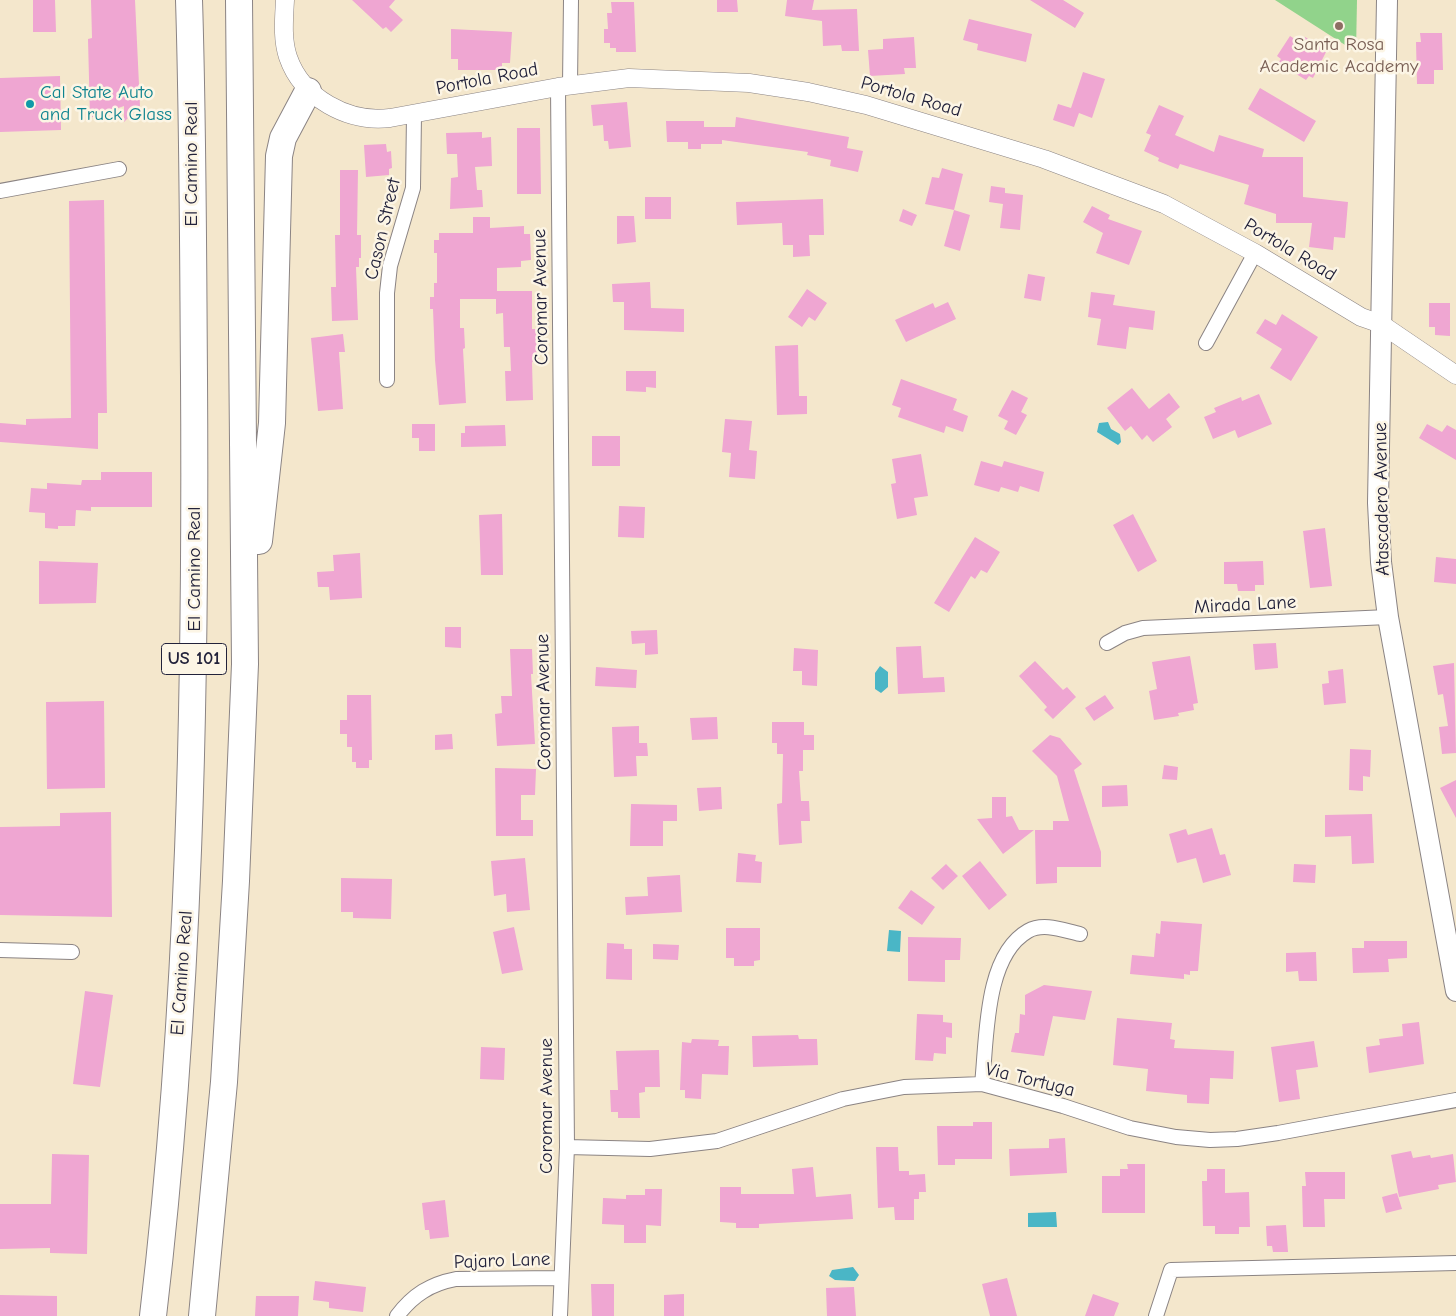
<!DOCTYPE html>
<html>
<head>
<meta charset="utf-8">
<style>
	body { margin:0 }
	canvas { display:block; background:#f4e7cc }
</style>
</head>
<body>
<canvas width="1456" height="1316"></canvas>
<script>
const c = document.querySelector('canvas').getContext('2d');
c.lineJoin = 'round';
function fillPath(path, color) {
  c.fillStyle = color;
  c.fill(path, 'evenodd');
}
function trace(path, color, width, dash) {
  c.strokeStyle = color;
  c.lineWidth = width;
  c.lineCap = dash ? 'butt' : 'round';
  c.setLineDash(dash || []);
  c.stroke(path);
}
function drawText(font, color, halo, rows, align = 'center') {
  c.font = font + ' "Comic Neue",sans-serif';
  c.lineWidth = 5;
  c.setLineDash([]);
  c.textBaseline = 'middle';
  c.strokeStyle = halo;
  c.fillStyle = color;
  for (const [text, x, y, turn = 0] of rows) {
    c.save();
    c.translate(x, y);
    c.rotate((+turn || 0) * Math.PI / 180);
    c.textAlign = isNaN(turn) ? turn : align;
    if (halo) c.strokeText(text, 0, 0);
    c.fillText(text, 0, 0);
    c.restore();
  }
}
const green = new Path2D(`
	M1275,0H1357L1356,52Z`);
const water = new Path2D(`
	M1108,422L1111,429L1120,434L1121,442L1118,445L1097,432L1099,423Z
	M880,666L888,672V687L881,693L875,689V673Z
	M889,930L901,931L900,952L887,951Z
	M1056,1212L1057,1227H1028V1213Z
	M853,1267L859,1275L855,1281L835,1280L829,1276L832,1270Z`);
const building = new Path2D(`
	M33,0H55L56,32H33Z
	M91,0H135L140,106L124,122V106L90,118L88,39L92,38Z
	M352,0H395L389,7L403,20L391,32L386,27L383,29Z
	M717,0H737L738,12H717Z
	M787,0H814L812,10L857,9L859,51H842L841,45L823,46L822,21L785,16Z
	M1030,0H1063L1084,13L1075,28Z
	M611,2H634L636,52H616V48H610V43H604V29H608L607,13H612Z
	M969,19L1032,34L1026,62L977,50L978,44L963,40Z
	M451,29L512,32L510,63H502V70H458V59H451Z
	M1420,33H1442L1443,70H1434V84H1417L1416,42H1421Z
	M1290,36L1301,43L1305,37L1327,50L1313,78L1309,76L1306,80L1278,63L1281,59L1277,56Z
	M914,37L916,68H904L905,74L870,76L868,50L883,49V39Z
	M1083,72L1105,79L1092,118L1079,113L1074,127L1053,120L1058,104L1071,108Z
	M60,76L61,130L0,132V78Z
	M1260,88L1316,121L1304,142L1248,109Z
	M627,102L631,147L609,149L608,141H604L603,125L593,126L591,105Z
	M1159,105L1184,116L1175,135L1214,152L1219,135L1264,149L1262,157H1303V197L1348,202L1345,238L1334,237L1333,250L1309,247L1312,223H1276V214L1244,204L1249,185L1180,164L1178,169L1158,161L1159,158L1144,151L1151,135L1146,133Z
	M736,117L849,137L847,148L863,151L858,172L830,166L831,160L807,155L808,152L722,140V144H701V149H688V142H667L666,121H704V127H735Z
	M517,128H540L541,194H517Z
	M482,132V138L491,137L492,166L475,167L477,190H482L483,207L450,209L451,178L458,177L457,154H447L446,133Z
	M386,144L387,152L391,151L392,168L389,169V175L366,177L364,145Z
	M942,168L963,174L954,210L925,204L932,177L939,178Z
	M340,170H358L357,235H361V258H359V267H356L358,320L332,321L331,287H336L335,235H340Z
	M991,186L1005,188V193L1023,195L1020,230L1000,228L1003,204L989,202Z
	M645,197H671V219H645Z
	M823,199L824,235H809L810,256L793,257V245H783L782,223L737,225L736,202Z
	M104,200L107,413H98V449L0,442V423L26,425V419L71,418L69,201Z
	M1092,206L1110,215L1108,219L1142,231L1129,265L1096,253L1103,233L1083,222Z
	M903,209L917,215L912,226L899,221Z
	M954,210L970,215L960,251L944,246Z
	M617,216H634L636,242L617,244Z
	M473,217H490V228L524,226V234H530L531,260L521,261V267L497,268V291H532V329H537L539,362H532L533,400L506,401L505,371H511L510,347H504L503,313L496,314V299H460V328H464L465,348L463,349L466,403L439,405L435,360L433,309H430V297H434V283H437V253H434V240H439V233H473Z
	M1028,274L1045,277L1041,301L1024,298Z
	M650,282L651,308L684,309V332L624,330V302H613L612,284Z
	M807,289L827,303L815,321L809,317L802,327L788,317Z
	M1091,292L1115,295L1113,305L1155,311L1153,330L1129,327L1126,349L1097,345L1101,319L1088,317Z
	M948,302L956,319L906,342L895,320L933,303L935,308Z
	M1429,303H1450V336L1435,335V327H1429Z
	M1282,314L1318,337L1291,381L1270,368L1282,349L1256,333L1265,319L1276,325Z
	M343,334L345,352H339L343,409L318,411L311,338Z
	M798,345L799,396H807V414L777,415L775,346Z
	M626,371H656V388L646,387V392L626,391Z
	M901,379L957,399L953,410L968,416L963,432L946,426L944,433L898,417L901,408L892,405Z
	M1132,388L1149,409L1169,393L1180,407L1166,419L1172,427L1153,442L1147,435L1142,440L1131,426L1125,431L1107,408Z
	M1012,390L1028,398L1021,412L1027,415L1016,435L1004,429L1008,421L998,416Z
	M1259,394L1272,424L1238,438L1235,430L1213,439L1204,417L1216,412L1214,408L1241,397L1242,401Z
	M725,419L752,421L749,450L757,451L755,479L729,477L731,453L722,452Z
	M412,424H435V451H419V438H412Z
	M1427,424L1442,432L1447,425L1456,430V460L1419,438Z
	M505,425L506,446L461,447V433H465V426Z
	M592,436H620V466H592Z
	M921,454L928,496L914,498L917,515L897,519L891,484L896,483L892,459Z
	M981,461L1002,467L1004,461L1044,472L1039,492L1020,486L1018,492L1001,487L999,492L974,485Z
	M101,472H152V507H91V511L76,510L75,526H58V529L45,528V513L29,512L31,488L47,489V483L81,485L82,480H101Z
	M619,506L645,507L644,538L618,537Z
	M502,514L503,575H481L479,515Z
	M1133,514L1157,561L1138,572L1113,525Z
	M1325,528L1332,586L1310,588L1303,531Z
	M975,537L1000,552L987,573L981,570L975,579L971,576L949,612L934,603Z
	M360,553L362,598L330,600L329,587H318L317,572L334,571L333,555Z
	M1436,557L1456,559V584L1434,582Z
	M39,561L98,563L96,603L39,604Z
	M1263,561L1264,585H1255V591H1238L1237,584H1224V562Z
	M445,627H461V648L445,647Z
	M657,630L658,654L645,655V643L632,644L631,631Z
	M1276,643L1278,668L1255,670L1253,644Z
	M921,646L923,678L944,677L945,692L898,694L896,647Z
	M794,648L818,650L817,686L802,685V671H793Z
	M510,649H532L533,674H531L535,744L497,746L495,714L502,713L501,696H512Z
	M1190,656L1198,703L1193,704L1194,710L1178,713L1179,716L1154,720L1149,691L1157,689L1152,662Z
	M1035,661L1063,690L1067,687L1076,697L1053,719L1044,710L1047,707L1019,676Z
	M1454,663L1456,753L1442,754L1439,727L1448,726L1443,694L1438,695L1433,666Z
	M596,667L637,670L636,688L595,686Z
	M1343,669L1346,703L1324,705L1322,684L1329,683L1328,671Z
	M347,695H371L372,760H369V768H356V762H352V747H347V734H340V720H347Z
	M1105,695L1114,708L1094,721L1085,708Z
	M104,701L105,788L47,789L46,702Z
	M717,717L718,739L692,740L690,718Z
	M772,722H804V735H814V750H803V771H799L801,801H809L810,821H801L802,843L779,845L777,804L782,803L783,754H777V743H772Z
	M639,726V743H647L648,756H636L637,776L614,777L612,727Z
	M452,734L453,749L435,750V735Z
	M1050,735L1060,738L1082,764L1074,770L1101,852V867H1057V883L1036,884L1035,830H1053V821H1069L1057,776L1032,751Z
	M1350,749L1371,750L1370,777L1363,776V791L1349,790Z
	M1164,765L1178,767L1177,780L1162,779Z
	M495,768L536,769L535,795H521V820H533V836H496Z
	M1456,780V818L1440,788Z
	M1127,785L1128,806L1102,807V786Z
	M721,787L722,809L699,811L697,788Z
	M992,797H1006V817L1012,816L1019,830H1034L1003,854L977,819L992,818Z
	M631,804L677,805V821H663V846H630Z
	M111,812L112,917L0,915V827L60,826V813Z
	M1372,814L1374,863L1352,864L1351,836L1325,837V815Z
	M1212,828L1220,855L1225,854L1231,875L1203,883L1196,858L1177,863L1169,834L1186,829L1188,835Z
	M738,853L756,855L755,861L762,862L761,883L736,882Z
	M525,858L530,910L507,912L506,894L494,896L491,861Z
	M980,861L1007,895L989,910L962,876Z
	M946,864L958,876L943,890L931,878Z
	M1294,864L1316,865L1315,883L1293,882Z
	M680,875L682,912L626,915L625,897L648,896L647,877Z
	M341,878L392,879L391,919L353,918V912H341Z
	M911,890L935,907L922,925L898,908Z
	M1161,921L1202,924L1198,971H1190V975L1184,974V979L1130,974L1132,955L1154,957L1156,933L1160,934Z
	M514,927L523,970L502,974L493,932Z
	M726,928H760V960L754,961V966H734V958H726Z
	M908,937L961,938L960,960H945V982L908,981Z
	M1364,941H1407V958L1388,959L1389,972L1353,973L1352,948H1364Z
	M607,943L624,944V949H632V980L606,979Z
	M653,944L679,945L678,960L653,959Z
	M1316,952L1317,981H1299L1298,971L1286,972V953Z
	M1044,985L1092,991L1085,1020L1053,1016L1044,1056L1011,1052L1015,1033H1019L1020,1014L1025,1015V995Z
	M85,991L113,995L100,1087L73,1084Z
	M917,1014L943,1015V1022L952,1023V1038L946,1037V1054L934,1053L933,1061L915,1060Z
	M1117,1018L1172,1023L1170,1039L1175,1040L1174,1048L1234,1051L1233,1079L1210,1078L1209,1104L1187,1103V1095L1146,1091L1148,1069L1113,1065Z
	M1419,1022L1424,1064L1369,1073L1366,1047L1380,1045L1379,1039L1403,1036L1402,1024Z
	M798,1035L799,1039H817L818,1065L753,1067L752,1036Z
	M692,1039L719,1040L718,1046H729L728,1075L702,1074L701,1099L685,1098V1090H680L682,1042L691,1043Z
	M1314,1041L1318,1067L1296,1070L1300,1099L1279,1102L1271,1047Z
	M481,1047L505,1048L504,1080L480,1079Z
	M659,1050L660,1087H645V1092L639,1093L640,1118H618V1112H611L610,1090H618L616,1051Z
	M973,1122H992V1159H955V1165H938L937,1126H973Z
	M1065,1138L1067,1173L1010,1176L1009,1149L1049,1148V1139Z
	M876,1147H898L899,1171H909V1175L925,1174L926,1192H919V1199H914V1220H895L894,1207L878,1208Z
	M1411,1151L1413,1158L1430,1155L1431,1158L1453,1154L1456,1182L1438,1185L1439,1189L1399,1197L1391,1155Z
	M52,1154L89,1155L87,1254L50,1253V1248L0,1249V1204H51Z
	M1127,1164H1145V1213H1102V1176H1120V1169H1128Z
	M813,1167L816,1197L851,1194L853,1219L759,1224V1228H736V1223L720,1222V1187H741V1194H794L792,1169Z
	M1207,1169H1225V1193L1249,1192L1250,1227H1239V1234H1215V1226H1203L1202,1181H1207Z
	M1305,1172H1345V1199H1324L1325,1227H1303L1302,1186H1306Z
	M645,1189H662L661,1226L646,1225V1243H624V1225L602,1224L603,1198L626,1199V1195H645Z
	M1397,1193L1402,1209L1386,1213L1382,1197Z
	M445,1200L449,1237L430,1239L429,1230H425L422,1203Z
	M1286,1225L1288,1252H1273L1272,1246H1267L1266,1226Z
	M1007,1278L1017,1316H990L982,1284Z
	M315,1281L366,1287L363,1312L329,1308V1302L313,1300Z
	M591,1284H614V1316H592Z
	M854,1287L856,1316H827L826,1288Z
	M684,1294V1316H664V1295Z
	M1093,1294L1119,1303L1114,1316H1085Z
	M0,1295L57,1296V1316H0Z
	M256,1296H299L298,1316H255Z`);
const minor = new Path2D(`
	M570,85L571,0
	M558,87L567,1147L560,1316
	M0,191L119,169
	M1206,343L1255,253
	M387,380V293L390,266L413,188L414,115
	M1107,643L1125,633L1143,628L1388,617
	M0,950L72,952
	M982,1084C987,1040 984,956 1028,931C1044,922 1065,931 1080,934
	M567,1147L650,1149L717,1141L843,1099L904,1087L982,1084L1063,1106L1130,1128L1176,1137L1210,1140L1237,1139L1278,1133L1456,1100
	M397,1316C413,1295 430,1284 456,1279L560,1278
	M1156,1316L1171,1270L1456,1263`);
const tertiary = new Path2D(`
	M285,0C284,19 282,39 288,57C302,98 348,123 390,118L558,87L629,78L749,83L808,92L866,105L1044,159L1164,204L1255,253L1361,317L1381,324L1456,375`);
const secondary = new Path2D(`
	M1387,0L1378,503L1381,562L1388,617L1456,991`);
const motorway = new Path2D(`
	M259,541L272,423L279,156L283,138L308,91
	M153,1316C190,1004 196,691 194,377C193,252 193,126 189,0
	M202,1316L224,1082L236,881L245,664L239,0`);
const markers = [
	[1339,26,5,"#8d6e63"],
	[30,104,5,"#0f9aa8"]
];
const shields = [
	[194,659,65]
];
const shieldNames = [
	["US 101",194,659]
];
const educationNames = [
	["Santa Rosa",1339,45],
	["Academic Academy",1339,67]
];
const streetNames = [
	["Portola Road",487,79,-11],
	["Portola Road",911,97,16],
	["El Camino Real",192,164,-90],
	["Cason Street",383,229,-77],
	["Portola Road",1290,250,31],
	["Coromar Avenue",541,297,-91],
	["Atascadero Avenue",1382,499,-91],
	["El Camino Real",195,569,-90],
	["Mirada Lane",1245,605,-3],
	["Coromar Avenue",544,702,-91],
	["El Camino Real",182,973,-86],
	["Via Tortuga",1030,1080,14],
	["Coromar Avenue",547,1106,-90],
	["Pajaro Lane",502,1261,-2]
];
const cultureNames = [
	["Cal State Auto",40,93],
	["and Truck Glass",40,115]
];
fillPath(green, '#91d38b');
fillPath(water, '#4ab6c6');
fillPath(building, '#efa6d2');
trace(minor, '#8b8484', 16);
trace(tertiary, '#8b8484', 19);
trace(secondary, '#8b8484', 22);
trace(motorway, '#8b8484', 28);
trace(minor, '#fff', 14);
trace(tertiary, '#fff', 18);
trace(secondary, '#fff', 20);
trace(motorway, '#fff', 26);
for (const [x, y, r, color] of markers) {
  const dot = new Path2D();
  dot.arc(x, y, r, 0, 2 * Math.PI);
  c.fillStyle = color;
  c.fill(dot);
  trace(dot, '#fcf5e5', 2);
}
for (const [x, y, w] of shields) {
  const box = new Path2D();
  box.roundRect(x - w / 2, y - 15.5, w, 31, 4);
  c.fillStyle = '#fcf5e5';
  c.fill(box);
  trace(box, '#22223b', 1);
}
drawText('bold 18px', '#22223b', null, shieldNames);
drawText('19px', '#785e54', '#fcf5e5', educationNames);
drawText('19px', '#22223b', '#fcf5e5', streetNames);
drawText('19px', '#0d838f', '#fcf5e5', cultureNames, 'left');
</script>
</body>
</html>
